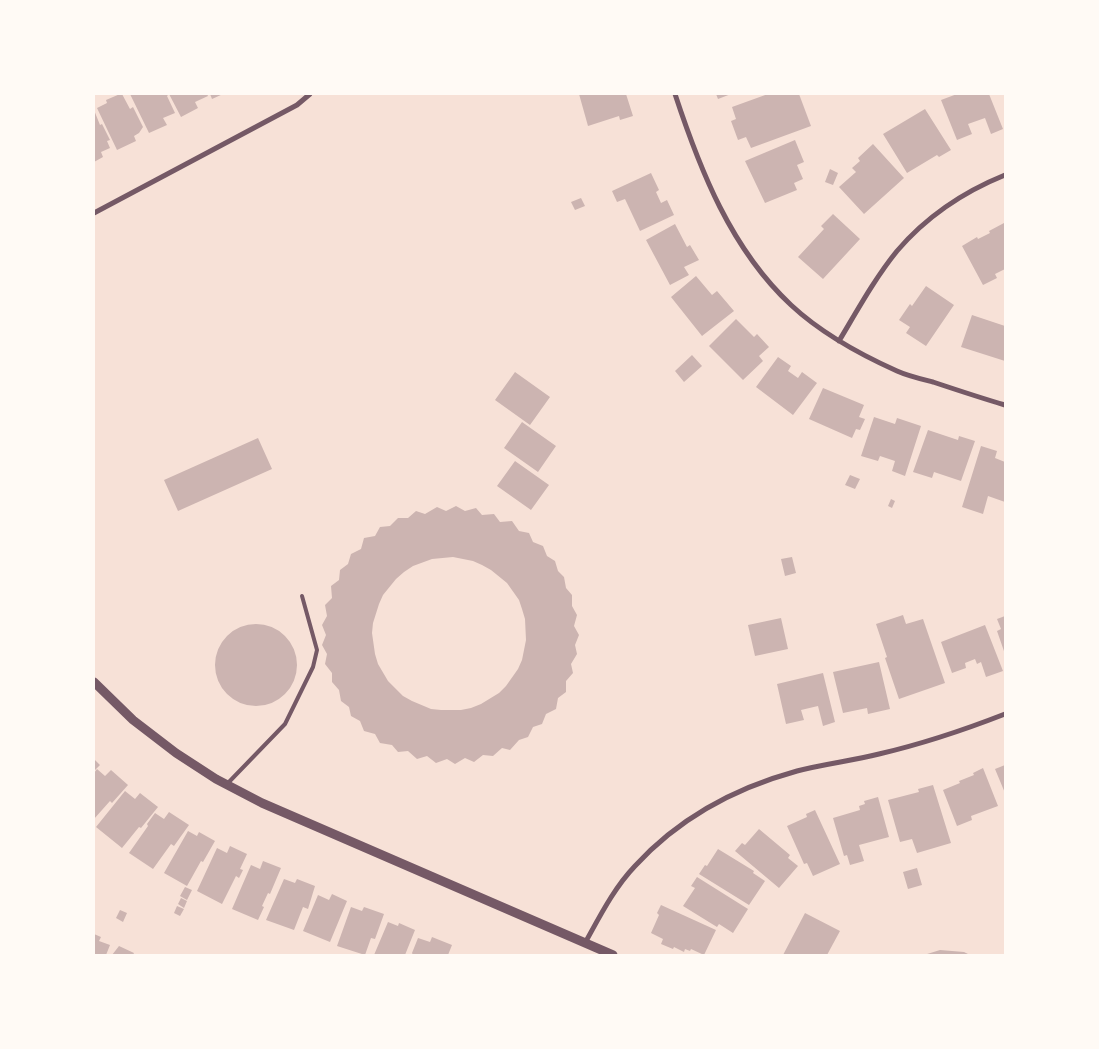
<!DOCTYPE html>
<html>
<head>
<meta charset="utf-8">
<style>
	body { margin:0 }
	#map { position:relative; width:1099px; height:1049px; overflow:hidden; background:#f7e1d7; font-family:"PT Sans",sans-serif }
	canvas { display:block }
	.frame { position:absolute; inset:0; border:95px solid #fffaf5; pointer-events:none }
</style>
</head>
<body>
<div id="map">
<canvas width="1099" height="1049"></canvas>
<div class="frame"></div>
</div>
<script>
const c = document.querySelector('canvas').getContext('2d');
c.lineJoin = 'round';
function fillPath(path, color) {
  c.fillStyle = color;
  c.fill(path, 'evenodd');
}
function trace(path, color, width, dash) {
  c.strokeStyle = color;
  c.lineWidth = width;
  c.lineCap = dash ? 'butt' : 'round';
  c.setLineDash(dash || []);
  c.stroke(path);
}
const building = new Path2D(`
	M120,94H122L130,109L133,107L143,127L139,133L134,136L136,141L117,150L97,108L107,103L106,100Z
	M130,94H167L168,95L167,96L175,113L163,118L167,125L149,133Z
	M169,94H207L208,96L195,102L198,108L181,117Z
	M210,94H223L212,99Z
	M579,94H619V95L626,94L633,116L620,120L619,116L588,126Z
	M716,94H731L718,99Z
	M768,94H799L811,126L751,148L746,137L738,140L731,121L736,119L732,107Z
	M957,94H989L1003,129L991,134L985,118L968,124L972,134L957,140L941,100Z
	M925,109L951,150L939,157L937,155L907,173L883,134Z
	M94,110L100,125L102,124L110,140L107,141L110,148L101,152L103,157L94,162Z
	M795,140L804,162L797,165L803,179L794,183L797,190L765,203L745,161Z
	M873,144L904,178L864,214L839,187L856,172L852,168L860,161L858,158Z
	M830,169L838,173L833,185L825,182Z
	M651,173L659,190L656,192L661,203L667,200L674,215L640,231L625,199L617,202L612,191Z
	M581,198L585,206L575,210L571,202Z
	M833,214L860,239L823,279L798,257L824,229L821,226Z
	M1004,223L1005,269L995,274L997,278L983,285L962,246L977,237L978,239L990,233L989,231Z
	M675,224L687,247L690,245L699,260L684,267L689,275L670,285L646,240Z
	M696,276L712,295L717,291L734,311L702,336L671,297Z
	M926,286L954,305L926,346L906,333L910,327L899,320L910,304L912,306Z
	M972,315L1005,326V361L961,347Z
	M736,319L754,337L757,334L769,347L759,356L763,361L743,380L709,346Z
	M692,355L702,366L684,382L675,371Z
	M778,357L791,366L788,371L798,378L802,372L817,383L793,415L756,387Z
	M515,372L550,397L530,425L495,400Z
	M823,388L864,405L859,417L865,419L860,430L856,429L852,438L809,419Z
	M874,417L895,424L897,418L921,426L905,476L892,471L895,461L880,456L878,461L861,456Z
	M522,422L556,446L538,472L504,448Z
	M928,430L958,440L959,436L975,441L961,481L934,472L932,478L913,472Z
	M258,438L272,469L178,511L164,480Z
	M981,446L997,451L995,458L1005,462V502L988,496L983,514L962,507Z
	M515,461L549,485L531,510L497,486Z
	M850,475L860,479L855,489L845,485Z
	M891,499L895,501L892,508L888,506Z
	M456,506L465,511L476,508L482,515L494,514L500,522L512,521L519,531L529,533L533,542L543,546L547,556L555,561L558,571L564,577L566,588L572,595V606L577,615L574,626L579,635L575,645L577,654L571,664L573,673L566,681V692L558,698L556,709L546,714L542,724L533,727L528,737L519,740L510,750L502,748L493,756L483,755L474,762L465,758L455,764L447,759L436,763L427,756L417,759L408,751L398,752L392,745L380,743L375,734L364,731L360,721L351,716L349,707L341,701L339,690L332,682V673L325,664L327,654L322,645L326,635L322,625L327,616L325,605L332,598L331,586L339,580L340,570L348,564L351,554L361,549L364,538L375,536L380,527L390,526L398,518H408L416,511L425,514L437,507L446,511ZM453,557L473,561L482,565L491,570L507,583L519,600L522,609L525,619L526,640L522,660L518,669L506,686L499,693L481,704L471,708L461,710H441L431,709L412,701L403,696L388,681L378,664L375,654L372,633L373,623L379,604L383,595L396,579L404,572L413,566L432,559Z
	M792,557L796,573L785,576L781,559Z
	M903,615L906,624L923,619L945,683L899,699L885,658L887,657L876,624Z
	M1005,616V654L997,631L1001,629L997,619Z
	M781,618L788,649L755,656L748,625Z
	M215 665a41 41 0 1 1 82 0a41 41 0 1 1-82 0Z
	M985,625L1003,671L986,677L981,662L977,664L975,659L965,663L966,668L952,673L941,642Z
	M879,662L890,709L868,714L867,708L843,713L833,672Z
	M823,673L835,722L823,726L818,706L801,710L804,720L786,724L777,684Z
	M94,759L100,765L94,771Z
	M1005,765V793L995,769Z
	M983,768L998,806L971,816L972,820L957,826L943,790L960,783L959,781L974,775L973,773Z
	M97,769L105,776L111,770L128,785L112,803L110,801L94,819V773Z
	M933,785L951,843L917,853L912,839L900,842L888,800L919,792L918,789Z
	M125,791L135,799L140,793L158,807L141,828L139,827L122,848L96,827Z
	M878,797L889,837L859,845L864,861L850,865L847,855L844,856L833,818L860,810L859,806L865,804L864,801Z
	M815,810L840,864L813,876L807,863L804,864L787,826L807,817L806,814Z
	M169,812L189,825L174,846L171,844L153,869L129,853L148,826L147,824L155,813L164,819Z
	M759,829L790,855L788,858L798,866L779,888L735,851L742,843L745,845Z
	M188,831L197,836L199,832L215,841L203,862L201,861L187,886L164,873Z
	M230,846L247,854L240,869L243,870L239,878L236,876L222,904L197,891L217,848L227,853Z
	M718,849L754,871L753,873L765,881L749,905L699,874L705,865L707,866Z
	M263,861L281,868L270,894L268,893L262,906L264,907L258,920L232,909L251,865L260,869Z
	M917,868L922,885L908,889L903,872Z
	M697,877L748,909L733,933L719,924L717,927L683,906L695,888L691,886Z
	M284,879L295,883L297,879L315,886L308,909L303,907L294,930L266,920Z
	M185,887L192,890L187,900L180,896Z
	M332,894L347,901L330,942L303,931L318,895L329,900Z
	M181,898L187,901L184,908L178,904Z
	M661,905L716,930L704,955L691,949L690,951L685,949L684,952L674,947L673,949L661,944L663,939L651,933L659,915L657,913Z
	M177,906L184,909L180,916L174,913Z
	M351,907L362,911L364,907L384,914L375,939L371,938L365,955L337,946Z
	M120,910L127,913L123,922L116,918Z
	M805,913L840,931L827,955H783Z
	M388,922L398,926L399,923L415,930L405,955H374Z
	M94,934L101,937L99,941L110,945L106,955H94Z
	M432,937L452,945L448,955H413L412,953L418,938L430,942Z
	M119,946L134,953L133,955H112Z
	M940,950L964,952L970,955H924Z`);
const service = new Path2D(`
	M227,784L285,724L313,667L317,650L302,596`);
const minor = new Path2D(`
	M675,94C700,170 731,249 791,305C821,333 859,354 897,371C908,376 921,379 933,382C957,390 981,398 1005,405
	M94,213L297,105L310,94
	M839,341C857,311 875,278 897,251C926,217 963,192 1005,175
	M585,943C600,916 614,888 635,866C678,819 735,788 797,771C823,764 851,761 879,754C922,744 964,730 1005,714`);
const tertiary = new Path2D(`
	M94,682L133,720L176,753L216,779L262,803L613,955`);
fillPath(building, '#ccb4b1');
trace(service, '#755966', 4);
trace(minor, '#755966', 5);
trace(tertiary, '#755966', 9);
</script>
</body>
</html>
